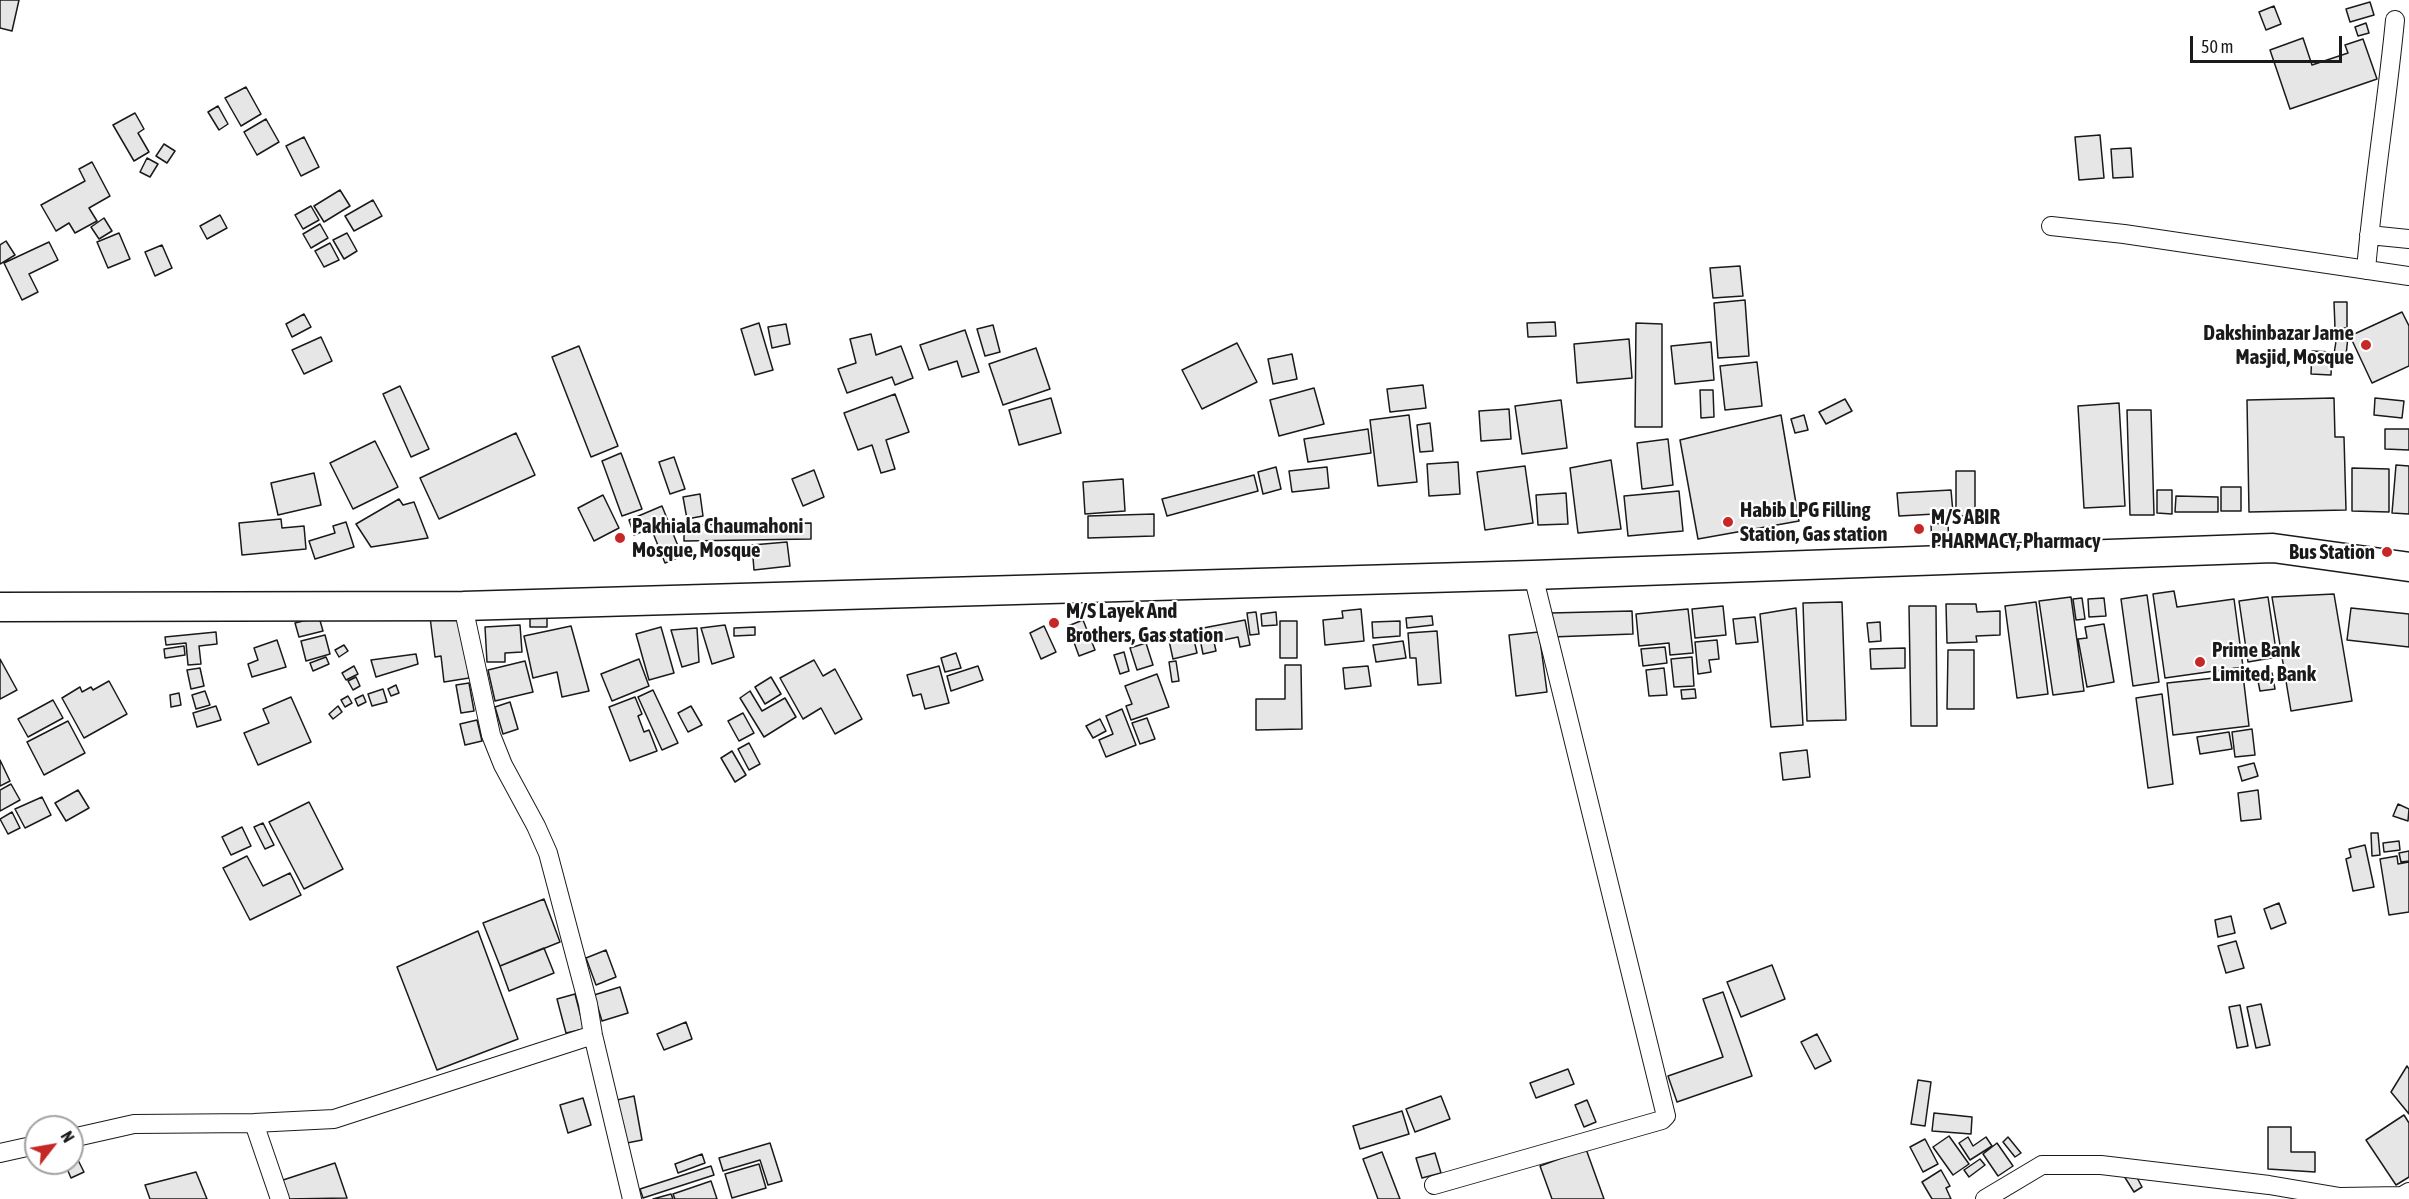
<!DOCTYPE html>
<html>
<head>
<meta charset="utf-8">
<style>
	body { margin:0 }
	#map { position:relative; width:2409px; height:1199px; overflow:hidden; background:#fff; font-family:"Asap Condensed",sans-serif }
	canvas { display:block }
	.north { position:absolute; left:24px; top:1115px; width:60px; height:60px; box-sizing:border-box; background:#fff; border:2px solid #a3a3a3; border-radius:50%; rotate:59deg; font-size:16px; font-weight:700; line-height:24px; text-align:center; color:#1a1a1a }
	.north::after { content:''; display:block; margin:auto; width:21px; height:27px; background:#c62828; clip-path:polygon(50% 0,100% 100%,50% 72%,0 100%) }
	.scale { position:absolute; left:2190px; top:36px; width:152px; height:27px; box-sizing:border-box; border:3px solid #1a1a1a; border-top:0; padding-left:8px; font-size:18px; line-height:21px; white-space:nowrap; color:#1a1a1a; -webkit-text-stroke:4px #fff; paint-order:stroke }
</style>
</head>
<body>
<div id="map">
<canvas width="2409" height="1199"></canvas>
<div class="north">N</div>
<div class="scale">50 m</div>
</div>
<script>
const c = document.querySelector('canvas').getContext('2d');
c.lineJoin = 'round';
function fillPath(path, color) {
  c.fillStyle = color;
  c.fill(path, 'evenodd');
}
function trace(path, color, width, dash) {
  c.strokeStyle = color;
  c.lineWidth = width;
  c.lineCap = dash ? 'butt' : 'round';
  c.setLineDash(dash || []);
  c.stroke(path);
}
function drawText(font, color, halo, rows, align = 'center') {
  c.font = font + ' "Asap Condensed",sans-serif';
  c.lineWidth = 4.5;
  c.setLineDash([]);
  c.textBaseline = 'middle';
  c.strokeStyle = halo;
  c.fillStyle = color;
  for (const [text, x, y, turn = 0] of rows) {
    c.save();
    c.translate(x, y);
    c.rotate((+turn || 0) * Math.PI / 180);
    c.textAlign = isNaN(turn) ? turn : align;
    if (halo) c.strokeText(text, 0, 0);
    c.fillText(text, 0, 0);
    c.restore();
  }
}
const building = new Path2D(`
	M0,0H19L12,31L0,28Z
	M2370,2L2374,15L2350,22L2346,9Z
	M2274,6L2281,24L2266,30L2259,12Z
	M2366,23L2369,33L2358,36L2355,27Z
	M2303,38L2312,65L2348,53L2345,45L2363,39L2377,79L2290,109L2270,50Z
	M246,87L261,114L241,126L225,98Z
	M218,106L228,124L219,130L208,112Z
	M135,113L144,129L138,133L149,152L134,161L113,125Z
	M266,119L279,142L257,155L244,132Z
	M2100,135L2104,178L2079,180L2075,137Z
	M304,137L319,167L301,176L286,146Z
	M164,144L175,151L167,163L156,156Z
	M2131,148L2133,177L2113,178L2111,149Z
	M147,158L158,164L150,177L140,172Z
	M92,162L110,196L89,208L97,221L75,233L69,223L56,231L41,205L85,181L79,169Z
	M340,190L350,206L324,222L314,206Z
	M373,200L382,216L354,231L345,216Z
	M311,206L319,220L303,229L295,215Z
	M220,215L227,228L207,239L200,226Z
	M104,218L112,231L99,239L91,227Z
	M320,224L328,238L311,248L303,234Z
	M119,233L130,259L108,268L97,242Z
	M347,233L357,251L344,259L333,240Z
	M6,241L15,255L0,264V245Z
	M49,242L58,260L29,274L38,292L22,300L4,263Z
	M330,243L339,260L324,267L315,251Z
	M162,245L172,268L155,276L145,252Z
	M1740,266L1743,296L1713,298L1710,268Z
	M1745,300L1749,356L1718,358L1714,303Z
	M2334,302H2347V328H2335Z
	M2402,312L2409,326V366L2372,383L2350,336Z
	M304,314L311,327L292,337L286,324Z
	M1555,322L1556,336L1528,337L1527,323Z
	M759,323L773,370L755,375L741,329Z
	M1636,323L1662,324V427H1635Z
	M786,324L790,344L772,348L768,327Z
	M993,325L1000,352L985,356L977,329Z
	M965,330L979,372L962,377L957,361L929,370L920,345Z
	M871,334L876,355L901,346L913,378L895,385L892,377L847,393L838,369L856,363L850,339Z
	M2337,335L2348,337L2346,355L2334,354Z
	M321,337L332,361L304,374L292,350Z
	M1629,339L1632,378L1577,383L1574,344Z
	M1711,342L1714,380L1675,384L1671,346Z
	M1237,343L1257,382L1202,409L1182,370Z
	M579,346L618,446L591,457L552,357Z
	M1036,348L1050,389L1003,405L989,364Z
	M2312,351L2332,352L2331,375L2311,374Z
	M1292,354L1297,379L1273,384L1268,359Z
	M1757,362L1762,406L1725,410L1720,366Z
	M1423,385L1426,408L1390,412L1387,389Z
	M400,386L429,449L411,457L383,394Z
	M1314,388L1324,424L1279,436L1270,400Z
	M1700,390H1713L1714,417L1701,418Z
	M895,394L909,432L886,440L895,469L881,473L872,445L858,450L844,413Z
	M1051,398L1061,433L1019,445L1009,410Z
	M2334,398L2335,437H2344L2346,510L2249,512L2247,400Z
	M2375,398L2404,401L2402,418L2374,415Z
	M1845,399L1852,411L1826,424L1819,412Z
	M1561,400L1567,448L1522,454L1515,406Z
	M2119,403L2125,506L2084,508L2078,406Z
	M1509,409L1511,439L1481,441L1479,411Z
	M2127,410H2151L2154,515H2130Z
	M1409,415L1417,482L1378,486L1370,420Z
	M1781,415L1799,521L1698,539L1680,440Z
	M1804,415L1808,430L1795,433L1791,419Z
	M1430,423L1433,451L1420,452L1417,425Z
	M1368,429L1371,453L1308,462L1304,439Z
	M2385,429H2409V450L2385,449Z
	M516,433L535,475L439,519L420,478Z
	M1668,439L1673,485L1642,489L1637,443Z
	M375,441L398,487L353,509L330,463Z
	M621,453L642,509L622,516L602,461Z
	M674,457L685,489L670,494L659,462Z
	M1611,460L1621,529L1578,533L1570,468Z
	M1458,462L1460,494L1429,496L1427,464Z
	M2396,465L2409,466V514L2392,513Z
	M1525,466L1533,523L1485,530L1477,472Z
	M1276,467L1281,489L1263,494L1258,472Z
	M1327,467L1329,488L1292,492L1289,471Z
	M2352,468L2389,469V512L2352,511Z
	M814,470L824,497L803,506L792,479Z
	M1956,471H1975V516H1956Z
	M314,473L321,505L278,515L271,483Z
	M1254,475L1258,491L1167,516L1162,499Z
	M1123,479L1125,511L1085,514L1083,482Z
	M2221,487H2241V511H2221Z
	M1951,490L1953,513L1899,516L1897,493Z
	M2157,490H2172V514L2157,513Z
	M1679,491L1683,531L1628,536L1624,496Z
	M1566,493L1568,524L1538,525L1536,495Z
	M700,494L703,516L687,519L683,497Z
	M603,495L619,528L594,541L578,508Z
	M2176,496L2218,497V512H2175Z
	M399,499L403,505L414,502L428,538L371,547L356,524Z
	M662,506L682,556L665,563L651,528L634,535L629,520Z
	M1154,514V536L1088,538V516Z
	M281,519L282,528L304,526L306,549L242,555L239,523Z
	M346,522L354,547L315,559L309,541L335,533L333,526Z
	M811,523V539L684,541V525Z
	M1948,523L1949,546L1932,548L1931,524Z
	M787,542L790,566L754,570L752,545Z
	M2174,591L2177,607L2234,599L2243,667L2165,678L2153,594Z
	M2334,594L2352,701L2291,711L2272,597Z
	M2147,595L2159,682L2133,686L2121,599Z
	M2071,597L2084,691L2053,695L2039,601Z
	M2268,597L2277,657L2248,662L2239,601Z
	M2082,598L2085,619L2076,620L2073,599Z
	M2104,598L2106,616L2089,617L2088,599Z
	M1842,602L1846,720L1807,721L1803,603Z
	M2036,602L2048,694L2017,698L2005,606Z
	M1946,604H1976L1977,612L2000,611V635L1976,636L1977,642L1947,643Z
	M1723,606L1726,635L1695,638L1692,609Z
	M1909,606H1936L1937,726H1911Z
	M1796,608L1803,725L1771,727L1760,614Z
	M2351,608L2409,614V647L2347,640Z
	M1361,609L1364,641L1325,645L1323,620L1343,618L1342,611Z
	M1688,609L1693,653L1670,655L1669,643L1639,646L1636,614Z
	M530,611H547V627H530Z
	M1632,611L1633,634L1551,637L1550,613Z
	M1256,612L1259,634L1250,635L1247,613Z
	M1276,612L1277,625L1262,626L1261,614Z
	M460,613L469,678L444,682L441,656L435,657L430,617Z
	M1432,616L1433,625L1407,628L1406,618Z
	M319,617L323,631L299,637L295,623Z
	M1755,617L1758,642L1736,644L1733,619Z
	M1083,620L1095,650L1079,656L1068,626Z
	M1245,620L1250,645L1240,647L1238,637L1214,642L1216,651L1203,654L1198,629Z
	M1280,621H1297V658H1280Z
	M1400,621V636L1373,638L1372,622Z
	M1880,622L1881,641L1869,642L1867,623Z
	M2104,624L2114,682L2087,687L2078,639L2087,638L2085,627Z
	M520,625L522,652L505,653V662H487L485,627Z
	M725,625L734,657L712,664L701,628Z
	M571,626L589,691L562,697L557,672L533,678L524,636Z
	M1044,626L1056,652L1041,659L1030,633Z
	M661,627L674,673L649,680L636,634Z
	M755,627V635L734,636V628Z
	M697,628L699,662L682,667L671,630Z
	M1192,631L1197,653L1173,659L1168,636Z
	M1437,631L1441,683L1418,685L1416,658H1410L1408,633Z
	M216,632L217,644L199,646L201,664L188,665L186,643L166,645L165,637Z
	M1539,632L1547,692L1516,696L1509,635Z
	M325,635L330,654L306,661L301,641Z
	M277,640L286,667L252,677L248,664L258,660L254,648Z
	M1717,640L1719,659L1709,660L1711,672L1698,674L1695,642Z
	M1403,641L1406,658L1376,662L1373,645Z
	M1146,643L1153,665L1137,670L1130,648Z
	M344,645L348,651L339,657L335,650Z
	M184,646L185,655L165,658L164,649Z
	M1665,647L1667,663L1643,666L1641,649Z
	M1905,648V668L1871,669L1870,649Z
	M1948,650H1974V709H1947Z
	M1124,652L1129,671L1120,674L1114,655Z
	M956,653L961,668L945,672L941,658Z
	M416,654L418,664L376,677L371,660Z
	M326,657L329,664L313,671L310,663Z
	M1692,657L1694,686L1674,687L1671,659Z
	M0,659L17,690L0,699Z
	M639,659L649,686L612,701L601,674Z
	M814,660L823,676L835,669L862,719L835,734L821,708L803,719L780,678Z
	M525,661L533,692L495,701L488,670Z
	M1176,661L1179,681L1172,682L1169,662Z
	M1285,665H1301L1302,729L1256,730V699H1285Z
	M354,666L358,674L346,680L342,673Z
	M939,666L949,703L925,709L921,694L913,696L907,675Z
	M978,666L983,680L951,691L947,676Z
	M1368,666L1371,686L1345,689L1343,668Z
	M200,668L204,686L191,689L187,670Z
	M1664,668L1667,695L1649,696L1646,670Z
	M2272,673L2275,689L2260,691L2257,676Z
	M1157,674L1169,707L1131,720L1126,706L1132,704L1125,686Z
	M2243,675L2249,726L2173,735L2167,683Z
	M356,677L360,686L353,690L348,681Z
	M771,677L781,694L765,704L755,687Z
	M109,681L127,714L84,738L62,698L80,687L82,692L91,687L93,690Z
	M469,683L474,711L461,713L456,685Z
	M396,685L399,693L391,696L388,689Z
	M383,689L387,702L372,706L368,694Z
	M1695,689L1696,698L1682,699L1681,690Z
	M653,690L678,743L662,750L638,697Z
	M205,691L210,705L196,709L192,695Z
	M750,691L762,711L785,698L796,717L764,737L740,698Z
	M179,693L181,705L171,707L170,695Z
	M2162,694L2173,784L2148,788L2136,698Z
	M363,695L366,702L358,706L355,699Z
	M348,696L352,703L345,707L341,700Z
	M291,697L311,742L258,765L244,733L269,723L263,709Z
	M635,697L642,714L638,716L644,732L649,730L657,751L630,761L609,707Z
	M53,700L63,718L28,737L18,719Z
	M510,702L518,729L503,734L495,707Z
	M216,706L221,720L197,727L193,713Z
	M338,706L342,712L333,719L329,714Z
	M691,706L702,725L688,732L678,713Z
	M1122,709L1136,745L1106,757L1099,740L1113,734L1106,716Z
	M743,713L754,733L739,741L728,721Z
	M1147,718L1155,739L1140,744L1132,723Z
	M1100,719L1106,731L1093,738L1086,726Z
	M477,720L482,741L465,745L460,724Z
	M68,721L85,753L44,775L27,742Z
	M2252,729L2255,755L2235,757L2232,732Z
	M2229,732L2232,749L2200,754L2197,737Z
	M749,743L760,764L749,770L738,749Z
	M1807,750L1810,777L1783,780L1780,753Z
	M732,751L746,775L735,782L721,758Z
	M0,760L10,781L0,786Z
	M2254,763L2258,776L2242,781L2238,767Z
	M11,784L20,800L0,811V790Z
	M78,790L89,808L66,821L55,803Z
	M2258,790L2261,819L2241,821L2238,793Z
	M42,797L51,815L25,828L15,809Z
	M309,802L343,869L304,889L269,822Z
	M2398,804L2409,809L2408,821L2393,816Z
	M12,812L20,828L8,834L0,819Z
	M263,823L274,845L265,849L254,827Z
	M242,827L251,846L231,855L222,837Z
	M2371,833H2378L2380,855L2372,856Z
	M2399,841L2400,850L2384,852L2383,843Z
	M2365,845L2374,887L2353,891L2346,859L2351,857L2349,849Z
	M2409,851V861L2401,862L2399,853Z
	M247,856L263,886L290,873L301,895L250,920L223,868Z
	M2397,856L2398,864L2409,862V912L2389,915L2380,859Z
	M544,899L560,942L500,966L483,923Z
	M2279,903L2286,923L2271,929L2264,909Z
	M2231,916L2235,933L2218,937L2215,920Z
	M478,931L518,1039L437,1070L397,967Z
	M2236,941L2244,968L2226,973L2218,946Z
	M544,948L554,973L509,991L500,966Z
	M606,950L616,977L596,985L586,958Z
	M1772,965L1785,999L1741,1017L1727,982Z
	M620,987L628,1013L602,1021L594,995Z
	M1723,992L1752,1076L1677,1102L1668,1076L1723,1057L1703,999Z
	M575,994L584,1029L566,1033L557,999Z
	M2261,1004L2270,1045L2256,1048L2247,1007Z
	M2240,1005L2248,1046L2237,1048L2229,1007Z
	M686,1022L692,1039L664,1050L657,1034Z
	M1817,1034L1831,1061L1815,1069L1801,1042Z
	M2407,1066L2409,1069V1114L2391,1092Z
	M1568,1069L1574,1084L1536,1098L1530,1083Z
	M1918,1080L1931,1082L1925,1126L1911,1124Z
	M634,1096L642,1140L622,1144L613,1101Z
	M1441,1096L1450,1119L1415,1132L1406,1109Z
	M583,1098L591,1125L568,1133L560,1105Z
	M1587,1100L1596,1122L1584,1127L1575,1105Z
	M1402,1111L1409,1134L1360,1149L1353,1126Z
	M1934,1113L1972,1117L1971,1134L1932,1131Z
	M2404,1115L2409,1123V1177L2396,1185L2366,1140Z
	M2268,1127H2291V1152H2315V1172L2268,1169Z
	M1949,1136L1969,1164L1953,1175L1933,1147Z
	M1968,1137L1973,1146L1986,1137L1992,1146L1970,1160L1959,1143Z
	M2008,1137L2021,1153L2015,1157L2003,1142Z
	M1925,1139L1938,1164L1923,1172L1910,1147Z
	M770,1143L782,1181L768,1185L760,1160L723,1171L719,1158Z
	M1997,1143L2013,1166L1998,1176L1983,1154Z
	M1586,1149L1604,1199H1552L1540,1166Z
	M1382,1152L1400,1199H1378L1363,1159Z
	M1435,1153L1441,1173L1422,1178L1416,1158Z
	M702,1154L705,1163L678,1173L675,1164Z
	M77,1158L84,1172L71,1178L65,1164L72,1163Z
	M1980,1159L1985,1165L1969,1177L1964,1170Z
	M335,1163L347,1198L286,1199L280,1181Z
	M759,1164L766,1188L732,1198L725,1174Z
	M711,1166L714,1175L643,1198L640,1189Z
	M1941,1170L1950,1186L1946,1188L1951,1199H1932L1922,1182Z
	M2133,1170L2142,1187L2134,1192L2124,1176Z
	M196,1172L207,1199H150L145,1185Z
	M711,1181L717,1199H675L673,1194Z
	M671,1194L673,1199H653Z`);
const minor = new Path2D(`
	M2051,226L2124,234L2409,276
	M2369,235L2409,239
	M2366,270C2373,187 2387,104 2395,20
	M463,606L491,735L503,765L536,826L548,853L588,1004L593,1035L632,1199
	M254,1123L280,1199
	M72,1138L134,1124L254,1123L334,1119L593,1035
	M0,1153L36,1145
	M1434,1185L1662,1120L1666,1116L1533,575
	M1985,1199L2042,1165H2101L2269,1185L2340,1197L2402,1196L2409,1192`);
const primary = new Path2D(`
	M0,607L463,606L1533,575L2273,548L2409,567`);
const markers = [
	[2366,345,6,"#c62828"],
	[1728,522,6,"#c62828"],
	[1919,529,6,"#c62828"],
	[620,538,6,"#c62828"],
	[2387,552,6,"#c62828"],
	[1054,623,6,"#c62828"],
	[2200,662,6,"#c62828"]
];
const poiNames = [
	["Dakshinbazar Jame",2354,333,"right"],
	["Masjid, Mosque",2354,357,"right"],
	["Habib LPG Filling",1740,510],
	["Station, Gas station",1740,534],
	["M/S ABIR",1931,517],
	["PHARMACY, Pharmacy",1931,541],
	["Pakhiala Chaumahoni",632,526],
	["Mosque, Mosque",632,550],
	["Bus Station",2375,552,"right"],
	["M/S Layek And",1066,611],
	["Brothers, Gas station",1066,635],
	["Prime Bank",2212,650],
	["Limited, Bank",2212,674]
];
fillPath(building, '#e6e6e6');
trace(building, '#1a1a1a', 1.5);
trace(minor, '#1a1a1a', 20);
trace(primary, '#1a1a1a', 31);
trace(minor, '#fff', 18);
trace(primary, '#fff', 28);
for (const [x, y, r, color] of markers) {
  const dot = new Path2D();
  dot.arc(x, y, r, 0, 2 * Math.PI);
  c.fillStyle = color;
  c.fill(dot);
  trace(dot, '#fff', 2);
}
drawText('bold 21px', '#1a1a1a', '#fff', poiNames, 'left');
</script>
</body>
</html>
